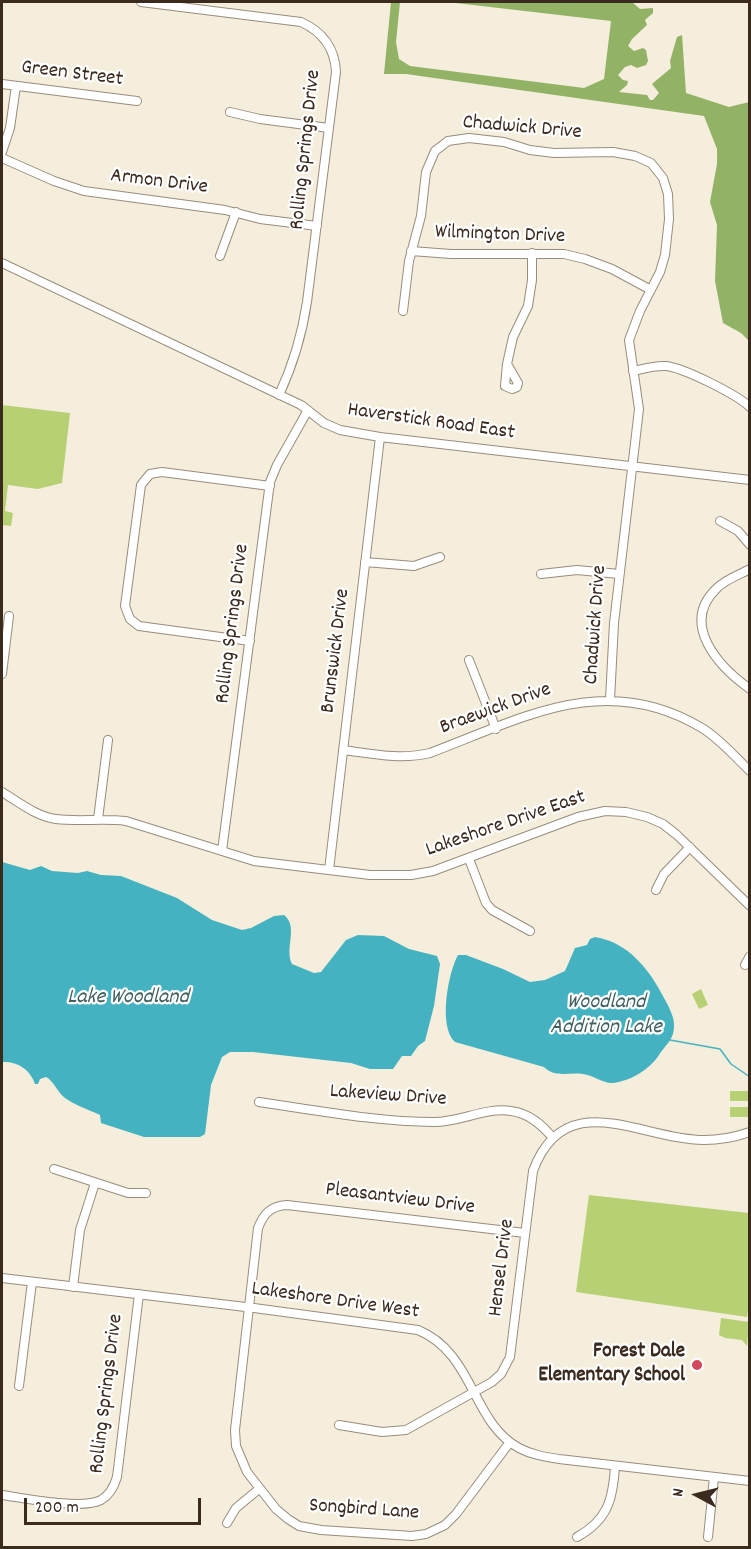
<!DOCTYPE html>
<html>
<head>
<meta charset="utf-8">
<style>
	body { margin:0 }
	#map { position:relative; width:751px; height:1549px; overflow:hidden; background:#f5eedc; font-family:Dekko,sans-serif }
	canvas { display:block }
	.frame { position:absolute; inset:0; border:3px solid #3b2a1e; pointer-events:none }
	.north { position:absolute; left:667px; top:1465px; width:60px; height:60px; -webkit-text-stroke:4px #fff; paint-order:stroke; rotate:277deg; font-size:16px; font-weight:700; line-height:24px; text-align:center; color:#3b2a1e }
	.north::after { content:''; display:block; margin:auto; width:21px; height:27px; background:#3b2a1e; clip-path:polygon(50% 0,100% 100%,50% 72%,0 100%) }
	.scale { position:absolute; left:24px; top:1498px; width:177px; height:27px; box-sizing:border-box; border:3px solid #3b2a1e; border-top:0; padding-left:8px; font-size:18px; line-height:21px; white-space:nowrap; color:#3b2a1e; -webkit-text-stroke:4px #fff; paint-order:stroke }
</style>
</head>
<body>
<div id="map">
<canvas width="751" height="1549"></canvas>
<div class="frame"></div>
<div class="north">N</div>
<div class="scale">200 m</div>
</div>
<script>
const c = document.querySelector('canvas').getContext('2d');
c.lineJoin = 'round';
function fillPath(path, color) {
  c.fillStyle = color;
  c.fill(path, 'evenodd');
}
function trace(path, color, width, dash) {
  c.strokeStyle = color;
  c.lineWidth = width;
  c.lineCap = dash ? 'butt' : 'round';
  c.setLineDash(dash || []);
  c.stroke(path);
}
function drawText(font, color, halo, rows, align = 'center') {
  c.font = font + ' Dekko,sans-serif';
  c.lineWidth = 4.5;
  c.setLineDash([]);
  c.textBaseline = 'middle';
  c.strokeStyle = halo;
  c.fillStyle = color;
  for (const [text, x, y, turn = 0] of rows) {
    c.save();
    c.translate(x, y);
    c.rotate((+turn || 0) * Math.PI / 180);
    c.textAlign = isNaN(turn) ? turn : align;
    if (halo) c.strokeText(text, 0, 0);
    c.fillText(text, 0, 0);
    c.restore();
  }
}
const green = new Path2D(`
	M2,405L70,413L62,483L38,489L8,485L5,511L13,513L11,526L2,525Z
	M701,989L708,1005L699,1009L692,994Z
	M730,1091H749V1101H730Z
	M730,1107H749V1117H730Z
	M589,1195L749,1213L750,1297L747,1317L576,1292Z
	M721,1318L749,1322L747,1346L742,1340L725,1338L719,1335Z`);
const forest = new Path2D(`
	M391,2H400L396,42L399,59L410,66L584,88L604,79L611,21L447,2H632L640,9L653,8V13L645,20L647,25L632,39L628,46L634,51L643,48L646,50L648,61L646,65L637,68L631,65L625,67L618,75L623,80L628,81L627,85L619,92L647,95L650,100H653L659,93L652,84L671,68L670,61L677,37L682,35L686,93L729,107L749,102V341L741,333L723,323L715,281L717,225L710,202L717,164V149L704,116L406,74H384Z`);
const water = new Path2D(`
	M2,862L30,870L41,866L52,871L78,873L87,871L101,875L121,876L177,898L212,920L242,930L251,928L274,916L284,915C299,927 284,948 292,964L314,973L321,972L346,940L358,935L384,936L409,949L437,956L440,964L434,1006L425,1041L418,1046L411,1056H402L393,1069H370L351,1063L253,1052H230L222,1057L211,1085L205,1134L200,1137H144L101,1123L100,1115C89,1110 75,1105 65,1098C57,1092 54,1081 46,1077L40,1079L38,1084H35C30,1069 17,1061 2,1062Z
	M595,937C628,942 650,970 664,998C669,1007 675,1018 674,1028C673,1041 665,1045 659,1055C650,1069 631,1081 613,1083C604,1084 593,1075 583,1074C568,1072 555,1078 544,1067L455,1042C438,1027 448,973 458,955H466L503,969L530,982L545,980L565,971L575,948L587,945L590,939Z`);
const stream = new Path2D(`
	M670,1040L720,1049L731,1064L750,1077`);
const minor = new Path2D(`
	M141,2L301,22C323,32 335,49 336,72L307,302C302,335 293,365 279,395
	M2,84L137,101
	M230,112L260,119L329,128
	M2,152L10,128L16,86
	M2,158L54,181L84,191L225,210L260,219L317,226
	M411,251L451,254H564L585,259L612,269L651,290
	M220,256L236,212
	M2,263L301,405L324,423L340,430L380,437L750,480
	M403,311L409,261L421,216L426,172L435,151L448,141L469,138L504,142L530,150L554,153L613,152L635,156L651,163L663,178L668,194L669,219L665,255L660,272L640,311L629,340L639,409L614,623L610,700
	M507,364L513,337L528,306L532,280V253
	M507,364L518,383L517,387L512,389L505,386Z
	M633,371C643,369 655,365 666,366C684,368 736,394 750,407
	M720,521L738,531L750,545
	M365,562L414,566L440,557
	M750,569C739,575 726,579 717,588C679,624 719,667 750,689
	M541,574L577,570L619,574
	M250,641L139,626L130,619L125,606L141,485L150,474L162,472L270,486
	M469,660L496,729
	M2,674L9,616
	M343,750C373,754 401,760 430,753C523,718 605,670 702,728C720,739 734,756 750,771
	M2,792C17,801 37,817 56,819C79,822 103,818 126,821L254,861L370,875H411L433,871L578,817L605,811L626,812L647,817L663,824L677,835L750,906
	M98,819L108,740
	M222,851L270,482L277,465L308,410
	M469,859L486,903L492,910L530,931
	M329,870L380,437
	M656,890L664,874L690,847
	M745,965L750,956
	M259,1102C315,1110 378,1122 434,1122C461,1122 485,1107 511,1111C529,1113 542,1125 553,1138
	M54,1169L128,1193H146
	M2,1278L254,1308L418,1330C474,1353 472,1423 519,1448C532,1455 546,1457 559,1459L750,1481
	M73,1287L80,1230L95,1183
	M19,1386L32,1282
	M339,1425L382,1432L406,1430L492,1382L501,1374L510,1357L533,1171C565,1084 642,1140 704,1140C719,1140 735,1137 750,1132
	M510,1442L456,1514L445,1525L426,1534L412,1536L321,1530L299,1526L288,1519L276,1509L247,1472L236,1446L235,1430L258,1228C264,1213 271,1206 287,1205L525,1233
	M2,1495C24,1498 82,1510 101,1500C110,1495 114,1487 117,1477L139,1294
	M227,1523L236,1508L259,1489
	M577,1537C608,1520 613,1499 615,1466
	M708,1537L714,1477`);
const markers = [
	[697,1365,6,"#d1495b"]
];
const streetNames = [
	["Green Street",72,75,7],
	["Chadwick Drive",522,129,5],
	["Rolling Springs Drive",307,150,-84],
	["Armon Drive",159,183,7],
	["Wilmington Drive",500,236,2],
	["Haverstick Road East",431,423,8],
	["Rolling Springs Drive",234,624,-83],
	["Chadwick Drive",597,625,-86],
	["Brunswick Drive",337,651,-83],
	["Braewick Drive",496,710,-20],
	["Lakeshore Drive East",506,825,-19],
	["Lakeview Drive",388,1097,4],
	["Pleasantview Drive",400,1200,7],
	["Hensel Drive",503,1268,-83],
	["Lakeshore Drive West",335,1302,8],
	["Rolling Springs Drive",108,1394,-83],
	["Songbird Lane",364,1511,4]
];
const poiNames = [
	["Forest Dale",685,1353],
	["Elementary School",685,1377]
];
const waterNames = [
	["Lake Woodland",128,999],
	["Woodland",606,1004],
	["Addition Lake",606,1029]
];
fillPath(green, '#b8d074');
fillPath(forest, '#92b266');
fillPath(water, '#44b2c0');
trace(stream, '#44b2c0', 1.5);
trace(minor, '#988c7d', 10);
trace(minor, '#fff', 8);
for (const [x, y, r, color] of markers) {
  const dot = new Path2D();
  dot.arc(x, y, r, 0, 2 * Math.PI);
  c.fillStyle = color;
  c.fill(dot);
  trace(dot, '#fff', 2);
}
drawText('21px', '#3b2a1e', '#fff', streetNames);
drawText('bold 21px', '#3b2a1e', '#fff', poiNames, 'right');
drawText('italic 22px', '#3f605f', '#fff', waterNames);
</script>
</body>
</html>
